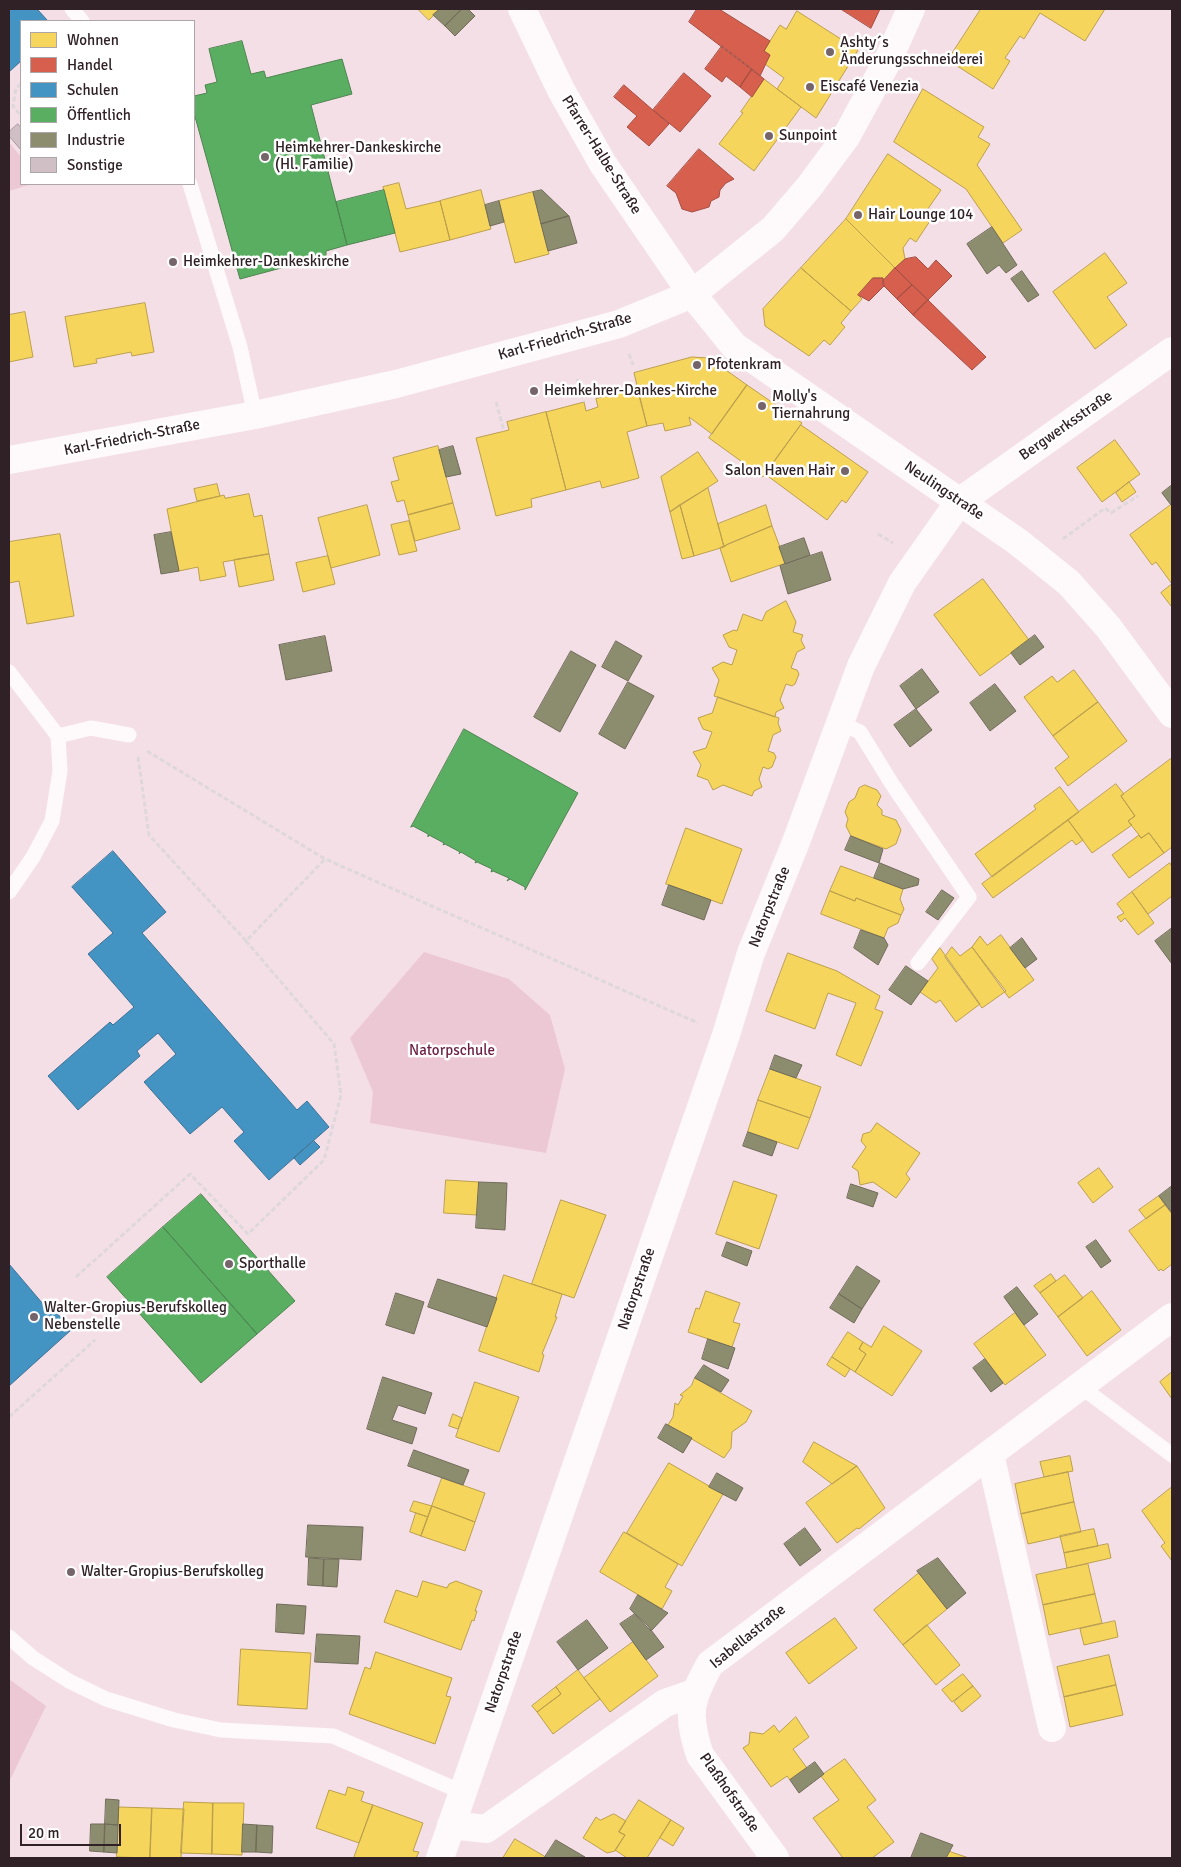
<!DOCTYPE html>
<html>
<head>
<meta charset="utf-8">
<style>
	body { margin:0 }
	#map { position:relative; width:1181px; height:1867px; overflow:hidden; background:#f5dfe7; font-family:Signika,sans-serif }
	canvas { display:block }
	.frame { position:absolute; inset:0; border:10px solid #302127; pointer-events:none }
	.legend { position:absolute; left:20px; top:20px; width:175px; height:165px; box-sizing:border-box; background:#fff; border:1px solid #aca6a9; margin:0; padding:6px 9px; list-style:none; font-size:15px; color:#302127 }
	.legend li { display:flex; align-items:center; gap:10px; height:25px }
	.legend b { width:25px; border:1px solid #aca6a9 }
	.scale { position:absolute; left:20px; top:1824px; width:101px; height:22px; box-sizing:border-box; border:2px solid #302127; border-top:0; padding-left:6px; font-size:15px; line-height:18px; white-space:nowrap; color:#302127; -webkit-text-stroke:4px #fff; paint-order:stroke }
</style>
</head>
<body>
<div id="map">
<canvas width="1181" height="1867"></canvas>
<div class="frame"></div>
<ul class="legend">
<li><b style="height:14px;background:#f6d55c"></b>Wohnen</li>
<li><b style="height:14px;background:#d6604d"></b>Handel</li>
<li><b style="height:14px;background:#4393c3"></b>Schulen</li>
<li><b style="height:14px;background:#5aae61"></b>Öffentlich</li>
<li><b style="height:14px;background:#8c8c6e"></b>Industrie</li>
<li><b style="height:14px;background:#d0bfc5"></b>Sonstige</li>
</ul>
<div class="scale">20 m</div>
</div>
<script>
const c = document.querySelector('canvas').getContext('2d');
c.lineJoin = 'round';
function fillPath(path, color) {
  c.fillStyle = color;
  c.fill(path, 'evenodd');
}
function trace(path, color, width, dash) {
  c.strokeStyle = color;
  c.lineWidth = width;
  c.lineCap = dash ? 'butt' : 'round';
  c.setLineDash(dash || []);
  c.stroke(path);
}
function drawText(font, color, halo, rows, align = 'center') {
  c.font = font + ' Signika,sans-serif';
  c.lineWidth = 5;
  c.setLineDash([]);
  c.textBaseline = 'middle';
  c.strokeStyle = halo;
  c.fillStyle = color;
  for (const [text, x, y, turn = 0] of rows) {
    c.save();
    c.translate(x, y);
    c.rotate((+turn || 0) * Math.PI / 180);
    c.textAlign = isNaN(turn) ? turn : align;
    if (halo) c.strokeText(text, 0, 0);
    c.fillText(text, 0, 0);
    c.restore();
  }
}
const green = new Path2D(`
	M9,142L21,157V184H32L9,191Z
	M424,952L509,979L550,1015L565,1069L546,1153L370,1123L373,1092L350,1038Z
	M9,1679L46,1706L9,1782Z`);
const homes = new Path2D(`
	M418,9H440L429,20Z
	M981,9H1105L1085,41L1040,13L1024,39L1020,36L1005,58L1010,61L993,89L948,60Z
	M797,11L858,50L816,118L777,89L784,78L765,64L770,55L764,51L770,41L780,25L786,29Z
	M764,79L801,107L754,171L719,144L743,113L741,112Z
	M923,89L984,127L978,137L990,144L977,165L1022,230L1003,243L966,189L894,142Z
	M888,154L941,190L925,213L932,218L916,242L910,238L903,248L905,259L895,268L846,219Z
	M399,183L406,209L440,201L450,240L400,252L383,187Z
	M481,190L491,229L450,240L440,201Z
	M533,192L549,254L515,263L499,201Z
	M846,219L895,268L883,281V278H873L858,295L862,299L851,311L801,268Z
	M1105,253L1127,283L1107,297L1127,325L1095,349L1053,292Z
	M801,268L851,311L841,323L845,327L830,345L824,340L809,356L765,326L763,309Z
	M145,303L154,352L132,356L131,352L96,359L97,363L74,367L65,317Z
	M25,312L33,357L9,362V315Z
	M692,357L709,358L747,385L712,434L689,417L691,425L665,431L663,423L647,426L634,373Z
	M747,385L802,423L763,477L709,438Z
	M637,388L647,426L627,432L639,478L602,488L600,481L566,490L546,412L584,402L586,411L598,407L596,399Z
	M546,412L566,490L531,499L532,507L496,516L476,438L509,430L507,422Z
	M801,425L868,472L846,503L842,500L827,520L765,474Z
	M1115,440L1140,474L1102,502L1077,468Z
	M438,446L453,503L408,515L404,500L397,502L391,482L399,480L393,458Z
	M698,452L718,481L670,512L661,477Z
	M1129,482L1136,492L1122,502L1116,493Z
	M217,484L220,496L197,501L194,489Z
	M708,488L724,547L694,556L680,505Z
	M249,494L254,517L262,515L269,554L223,562L226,576L200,581L198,567L179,571L167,509L224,495L225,498Z
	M453,503L460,529L415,541L408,515Z
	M1172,504V584L1156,562L1152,565L1130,535Z
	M367,505L380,555L331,568L318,518Z
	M680,505L694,556L682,559L670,512Z
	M766,505L772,526L728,544L724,547L718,524Z
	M409,521L417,551L399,555L391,525Z
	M772,526L786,563L731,582L720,548Z
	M60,534L74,616L27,624L19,581L9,583V542Z
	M269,554L274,580L239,587L234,560Z
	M328,556L335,584L303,592L296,563Z
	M983,579L1029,640L980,676L934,615Z
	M1172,584V605L1171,606L1161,593Z
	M786,601L796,622L793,632L803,635L801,640L805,648L797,652L791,668L797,670L799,674L795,684L792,686L786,684L780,700L784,708L776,712L775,717L714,696L719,680L712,668L723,662L732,665L737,650L729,647L723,635L734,630L737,631L743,614L762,621L766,612Z
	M1074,670L1098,702L1053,736L1024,697L1052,676L1057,682Z
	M718,697L779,718L778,723L781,731L773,735L768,751L774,753L776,757L772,767L768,769L763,767L759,779L762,787L754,791L752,796L723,785L713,790L708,780L697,776L701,765L693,752L706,748L712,732L703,729L698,718L712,713Z
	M1098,702L1127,741L1068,786L1055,768L1069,757L1053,736Z
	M1172,758V847L1164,853L1149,833L1141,838L1139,835L1128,821L1135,816L1121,796Z
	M1116,784L1124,794L1121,796L1135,816L1128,821L1132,825L1092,853L1068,820Z
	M865,785L877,790L881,796L877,805L882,810V815L896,820L901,830L896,844L886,849L851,836L846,826L848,819L845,812L849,802L855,798L859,788Z
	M1060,787L1079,812L992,877L975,854L1036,809L1034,806Z
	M1068,820L1083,840L1076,845L1072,840L993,898L982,884Z
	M686,828L742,849L722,904L666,884Z
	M1149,833L1164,853L1129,878L1112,855L1139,835L1141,838Z
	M1170,863L1172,867V896L1148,914L1132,892Z
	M841,866L903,889L900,899L904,909L901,915L856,898L855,901L830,891Z
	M830,891L855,901L856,898L901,915L898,923L888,928L884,938L821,914Z
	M1132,892L1154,923L1138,935L1125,918L1121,922L1117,917L1124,913L1117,904Z
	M1001,935L1034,980L1009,998L972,947L980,936L987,945Z
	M952,947L960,956L972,947L1006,991L982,1008L945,957Z
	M940,948L980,1004L956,1022L940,1000L936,1003L920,992L938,968L932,959Z
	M788,953L837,971L880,996L875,1009L883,1012L861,1066L836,1055L856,1003L828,993L815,1029L766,1011Z
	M770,1069L821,1087L810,1118L758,1100Z
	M758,1100L810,1118L798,1149L748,1132Z
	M877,1123L920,1153L906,1174L910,1179L896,1198L873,1182L860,1185L858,1171L852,1167L866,1147L861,1141L863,1134L870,1132Z
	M1099,1168L1113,1187L1093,1203L1078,1183Z
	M446,1180L479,1182L477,1215L444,1213Z
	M734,1181L777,1195L759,1249L716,1234Z
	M1159,1196L1165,1205L1146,1219L1139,1210Z
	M561,1200L606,1215L574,1298L532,1284Z
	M1165,1205L1172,1214V1264L1163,1271L1161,1269L1159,1271L1129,1231Z
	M1051,1274L1056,1281L1040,1293L1034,1286Z
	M504,1275L562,1294L555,1317H557L542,1354L544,1355L539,1372L479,1351Z
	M1065,1275L1083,1298L1058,1317L1040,1293Z
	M706,1291L740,1303L733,1322L740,1324L732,1347L688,1332L696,1308L699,1309Z
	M1092,1291L1121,1330L1087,1356L1058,1317Z
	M1015,1313L1046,1355L1005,1385L974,1344Z
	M884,1326L922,1351L892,1396L855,1372L866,1354L859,1349L863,1342L871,1347Z
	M848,1332L863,1342L859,1349L866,1354L855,1372L832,1357Z
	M832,1357L850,1369L845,1377L827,1365Z
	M1172,1372V1399L1160,1382Z
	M695,1378L752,1411L746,1422L732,1432L731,1448L724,1458L668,1425L673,1417L675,1403L678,1405L683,1396L680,1395L691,1386Z
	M475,1382L519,1397L499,1452L456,1437Z
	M453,1414L462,1418L458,1429L449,1426Z
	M814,1442L857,1466L832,1484L803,1462Z
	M1070,1456L1073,1471L1044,1477L1040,1462Z
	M669,1463L723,1494L682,1566L627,1533Z
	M857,1466L885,1508L859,1529L857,1528L837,1543L806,1503Z
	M1068,1472L1074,1502L1021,1514L1015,1484Z
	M442,1478L485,1493L475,1522L432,1506Z
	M1172,1487V1561L1161,1546L1165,1543L1142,1511Z
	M414,1501L432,1506L428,1517L410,1511Z
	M1074,1502L1081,1532L1028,1544L1021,1514Z
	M432,1506L475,1522L465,1551L421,1536Z
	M416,1513L428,1517L421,1536L410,1532Z
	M1094,1529L1098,1546L1064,1553L1060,1536Z
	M624,1532L678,1564L665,1587L672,1591L662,1609L600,1572Z
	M1108,1544L1111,1558L1067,1568L1064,1553Z
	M1088,1564L1095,1594L1043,1605L1036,1575Z
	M919,1573L947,1609L903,1645L874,1610Z
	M423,1581L447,1588L449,1584L456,1581L482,1591L475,1611H477L474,1621L472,1620L461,1650L384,1622L396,1590L417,1597Z
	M1095,1594L1102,1623L1049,1635L1043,1605Z
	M835,1618L857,1648L809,1684L786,1653Z
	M1115,1621L1118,1637L1084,1645L1080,1629Z
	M927,1625L960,1665L936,1685L903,1645Z
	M633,1642L658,1676L610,1712L584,1678Z
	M241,1649L311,1653L307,1709L238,1705Z
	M376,1652L452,1678L446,1696L451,1697L435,1744L349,1714L365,1667L370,1669Z
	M1109,1655L1116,1685L1064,1697L1057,1667Z
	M578,1670L600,1699L553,1734L537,1712L561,1694L556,1687Z
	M963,1674L973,1686L952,1702L942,1690Z
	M1116,1685L1123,1715L1070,1727L1064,1697Z
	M973,1686L981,1696L962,1712L954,1702Z
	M556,1687L561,1694L537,1712L532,1706Z
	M796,1717L809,1737L793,1749L807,1768L790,1780L787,1776L771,1787L743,1748L749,1744L750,1732L763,1734L774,1725L779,1732Z
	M845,1759L876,1800L867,1807L894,1842L872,1858H843L813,1818L839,1800L821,1776Z
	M348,1787L364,1792L361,1801L373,1805L359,1843L316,1828L329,1790L345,1795Z
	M639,1800L671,1820L647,1858H627L615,1850L625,1835L619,1832Z
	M184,1802L213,1803L212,1854L181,1853Z
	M213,1803H244L242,1855L212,1854Z
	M373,1805L423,1823L413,1851L419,1852L416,1858H354Z
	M119,1807L152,1808L150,1858L117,1857Z
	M152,1808L184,1809L181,1858H150Z
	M614,1814L626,1821L619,1832L625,1835L615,1851L607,1853L583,1838L596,1817L600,1820Z
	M671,1820L684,1828L673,1846L660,1838Z
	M515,1839L544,1856L547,1858H503Z
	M949,1850L951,1852L969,1858H946Z`);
const shops = new Path2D(`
	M697,9H719L770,41L764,51L770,55L760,76L689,22Z
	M841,9H880L871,28Z
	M722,46L752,69L740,87L726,76L722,82L705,69Z
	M752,69L764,79L752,97L740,87Z
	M684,73L711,96L680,132L653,110Z
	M624,85L669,124L649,146L627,127L637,116L614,97Z
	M699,149L734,179L726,183L720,190L719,197L711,201L709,207L692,212L682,209L676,193L667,186Z
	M916,257L928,269L936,260L952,276L928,300L895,268L905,259Z
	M895,268L912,285L897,299L883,285V281Z
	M873,278H883L884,286L869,301L858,295Z
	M912,285L928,300L913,315L897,299Z
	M928,300L986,357L972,370L913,315Z`);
const schools = new Path2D(`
	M9,9H37L48,21H21V61L9,72Z
	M113,851L166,912L142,933L297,1110L307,1101L329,1127L269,1180L234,1141L244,1132L222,1107L190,1134L144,1082L176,1054L158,1033L137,1051L140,1056L78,1110L48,1076L110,1022L113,1025L134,1007L88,954L113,933L72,887Z
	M314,1141L320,1147L300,1165L294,1158Z
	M9,1264L43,1304L47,1301L71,1330L9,1386Z`);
const public = new Path2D(`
	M242,41L251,74L264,71L266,78L342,59L352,94L311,105L347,245L326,251V256L240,279L194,113V96L207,93L205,85L217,82L209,49Z
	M384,190L395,233L347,245L336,202Z
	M464,729L578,793L525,890V887L510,879L507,881L509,878L493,871L491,872L492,869L477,862L475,863L476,861L461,852L459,854L460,852L445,844L443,845L444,843L429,835L428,837V834L413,826L411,827Z
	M201,1194L295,1301L257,1334L163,1227Z
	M163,1227L257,1334L201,1383L107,1277Z`);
const industry = new Path2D(`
	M440,9H462L445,26L433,15Z
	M462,9H468L475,16L455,36L445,26Z
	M542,190L569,216L541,224L533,192Z
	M499,201L504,222L490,226L485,205Z
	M569,216L577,243L548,251L541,224Z
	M992,227L1017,265L1006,273L999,265L987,274L967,244Z
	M1022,271L1039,295L1028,302L1011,279Z
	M453,446L461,474L446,477L439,450Z
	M1172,485V504L1171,505L1162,493Z
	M171,532L179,571L161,574L154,535Z
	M804,538L810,555L785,564L779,547Z
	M822,552L831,580L788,594L780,566Z
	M1035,635L1044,647L1020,665L1011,653Z
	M325,636L332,671L286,680L279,645Z
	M616,641L642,656L628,681L602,667Z
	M571,651L596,665L560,732L534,717Z
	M922,669L939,692L916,709L900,686Z
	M628,682L654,696L625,749L599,734Z
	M995,684L1016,711L990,731L970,703Z
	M916,709L932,730L910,747L894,725Z
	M851,836L883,849L879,863L845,850Z
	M880,863L919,879L918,885L903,889L874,878Z
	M669,885L711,900L704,920L662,905Z
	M942,890L954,898L938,920L926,912Z
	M1172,928V964L1155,941Z
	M861,930L884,938L888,945L878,965L854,948Z
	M1022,938L1037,959L1025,968L1010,948Z
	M906,966L928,981L911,1005L889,990Z
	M775,1055L802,1065L796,1078L770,1069Z
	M748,1132L777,1142L772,1156L743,1146Z
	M479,1182L507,1183L505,1230L476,1228Z
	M851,1184L878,1193L873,1207L847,1198Z
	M1172,1186V1213L1159,1196Z
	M1096,1240L1111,1261L1101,1268L1086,1247Z
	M727,1242L752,1251L747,1266L722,1256Z
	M857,1266L880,1281L862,1309L839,1294Z
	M438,1279L497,1298L487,1327L428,1307Z
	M1017,1287L1038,1314L1024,1325L1004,1297Z
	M396,1293L424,1302L414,1334L386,1325Z
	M839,1294L862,1309L854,1323L830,1308Z
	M708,1339L735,1348L728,1369L702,1359Z
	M985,1359L1003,1383L991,1392L973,1368Z
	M704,1365L729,1380L721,1392L695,1378Z
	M383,1377L432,1393L425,1414L398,1405L392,1420L417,1428L412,1444L367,1429Z
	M666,1424L692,1438L683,1453L658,1438Z
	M414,1450L469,1470L463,1485L408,1466Z
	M717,1473L743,1488L736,1501L709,1487Z
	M308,1525L363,1527L361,1560L306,1557Z
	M805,1528L821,1550L800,1566L784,1544Z
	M309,1558L324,1559L323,1586L308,1585Z
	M938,1558L966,1593L947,1609L917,1571Z
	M324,1559H339L337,1587L323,1586Z
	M638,1595L668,1613L651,1631L630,1609Z
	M277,1604L306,1606L304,1634L276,1632Z
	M635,1614L648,1626L664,1647L646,1660L620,1624Z
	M587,1620L608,1648L578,1670L557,1642Z
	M317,1634L360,1636L358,1664L315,1662Z
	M815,1762L824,1774L799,1793L790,1780Z
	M106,1799L119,1800L118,1825L105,1824Z
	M91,1824H105L104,1852L90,1851Z
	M105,1824L118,1825L117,1853L104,1852Z
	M243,1824L257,1825L256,1852H242Z
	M257,1825L273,1826L272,1853L256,1852Z
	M921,1833L953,1845L946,1858H911Z
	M556,1840L585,1857L547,1858L545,1857Z`);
const building = new Path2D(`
	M18,124L21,128V150L9,136V132Z`);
const path = new Path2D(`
	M21,84L16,88L13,106L21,116
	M629,354L633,365
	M577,379L584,402
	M496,402L504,431
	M878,534L893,543
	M1063,539L1105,508L1111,513L1138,496
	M147,751L325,859L698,1023
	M138,757L149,835L246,941
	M76,1277L190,1174L248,1234L324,1160L341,1095L334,1044L246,941L325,859
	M9,1417L95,1340`);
const lane = new Path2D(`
	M72,9L82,21
	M190,184L240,347L255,415
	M9,672L58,736L60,771L52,821L33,857L9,892
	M839,722L860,732L892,784L969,897L918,963
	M58,736L91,728L129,735
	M1080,1386L1172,1455
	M9,1637L33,1658L69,1681L106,1699L174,1720L221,1730L333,1736L462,1792`);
const street = new Path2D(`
	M522,9L561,90L603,164L692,294L734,346L1018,542L1069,583L1108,627L1172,714
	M990,1454L1052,1728
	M451,1825L486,1829L665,1703L694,1693
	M440,1858L726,1035L751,953L796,842L861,666L902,583L959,502L1172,351
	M775,1858L700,1755C686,1714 690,1700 710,1664L1172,1317`);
const secondary = new Path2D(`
	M9,460L255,415L396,384L619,324L692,294L773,229L809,187L846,137L889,58L911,9`);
const markers = [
	[830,52,5,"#75646a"],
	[810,87,5,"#75646a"],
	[769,136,5,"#75646a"],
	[265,157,5,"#75646a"],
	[858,215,5,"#75646a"],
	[173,262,5,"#75646a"],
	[697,365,5,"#75646a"],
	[534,391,5,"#75646a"],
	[762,406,5,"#75646a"],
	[845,471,5,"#75646a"],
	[229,1264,5,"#75646a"],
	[34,1317,5,"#75646a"],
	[71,1572,5,"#75646a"]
];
const poiNames = [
	["Ashty´s",840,43],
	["Änderungsschneiderei",840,60],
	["Eiscafé Venezia",820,87],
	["Sunpoint",779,136],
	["Heimkehrer-Dankeskirche",275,148],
	["(Hl. Familie)",275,165],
	["Hair Lounge 104",868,215],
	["Heimkehrer-Dankeskirche",183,262],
	["Pfotenkram",707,365],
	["Heimkehrer-Dankes-Kirche",544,391],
	["Molly's",772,397],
	["Tiernahrung",772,414],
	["Salon Haven Hair",835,471,"right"],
	["Sporthalle",239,1264],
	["Walter-Gropius-Berufskolleg",44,1308],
	["Nebenstelle",44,1325],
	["Walter-Gropius-Berufskolleg",81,1572]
];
const streetNames = [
	["Pfarrer-Halbe-Straße",601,155,58],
	["Karl-Friedrich-Straße",565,337,-16],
	["Bergwerksstraße",1066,426,-35],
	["Karl-Friedrich-Straße",132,438,-11],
	["Neulingstraße",944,491,34],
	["Natorpstraße",770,907,-68],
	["Natorpstraße",637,1289,-71],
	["Isabellastraße",748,1637,-39],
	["Natorpstraße",504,1672,-71],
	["Plaßhofstraße",729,1793,55]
];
const parkNames = [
	["Natorpschule",452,1051]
];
fillPath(green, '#ecc8d5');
fillPath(homes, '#f6d55c');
trace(homes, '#bb9f4c', 1);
fillPath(shops, '#d6604d');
trace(shops, '#a44d42', 1);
fillPath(schools, '#4393c3');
trace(schools, '#3d7194', 1);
fillPath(public, '#5aae61');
trace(public, '#4d8450', 1);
fillPath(industry, '#8c8c6e');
trace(industry, '#706c59', 1);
fillPath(building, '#d0bfc5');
trace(building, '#a6969c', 1);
trace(path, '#dfd8db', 3, [5, 2.5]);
trace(lane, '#fefafb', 15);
trace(street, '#fefafb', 28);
trace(secondary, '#fefafb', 28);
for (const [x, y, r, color] of markers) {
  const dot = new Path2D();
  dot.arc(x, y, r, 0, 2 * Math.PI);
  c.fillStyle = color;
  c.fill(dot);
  trace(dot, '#fff', 2);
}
drawText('15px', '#302127', '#fff', poiNames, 'left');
drawText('15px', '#302127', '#fff', streetNames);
drawText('15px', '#6c1f44', '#fff', parkNames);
</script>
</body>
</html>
